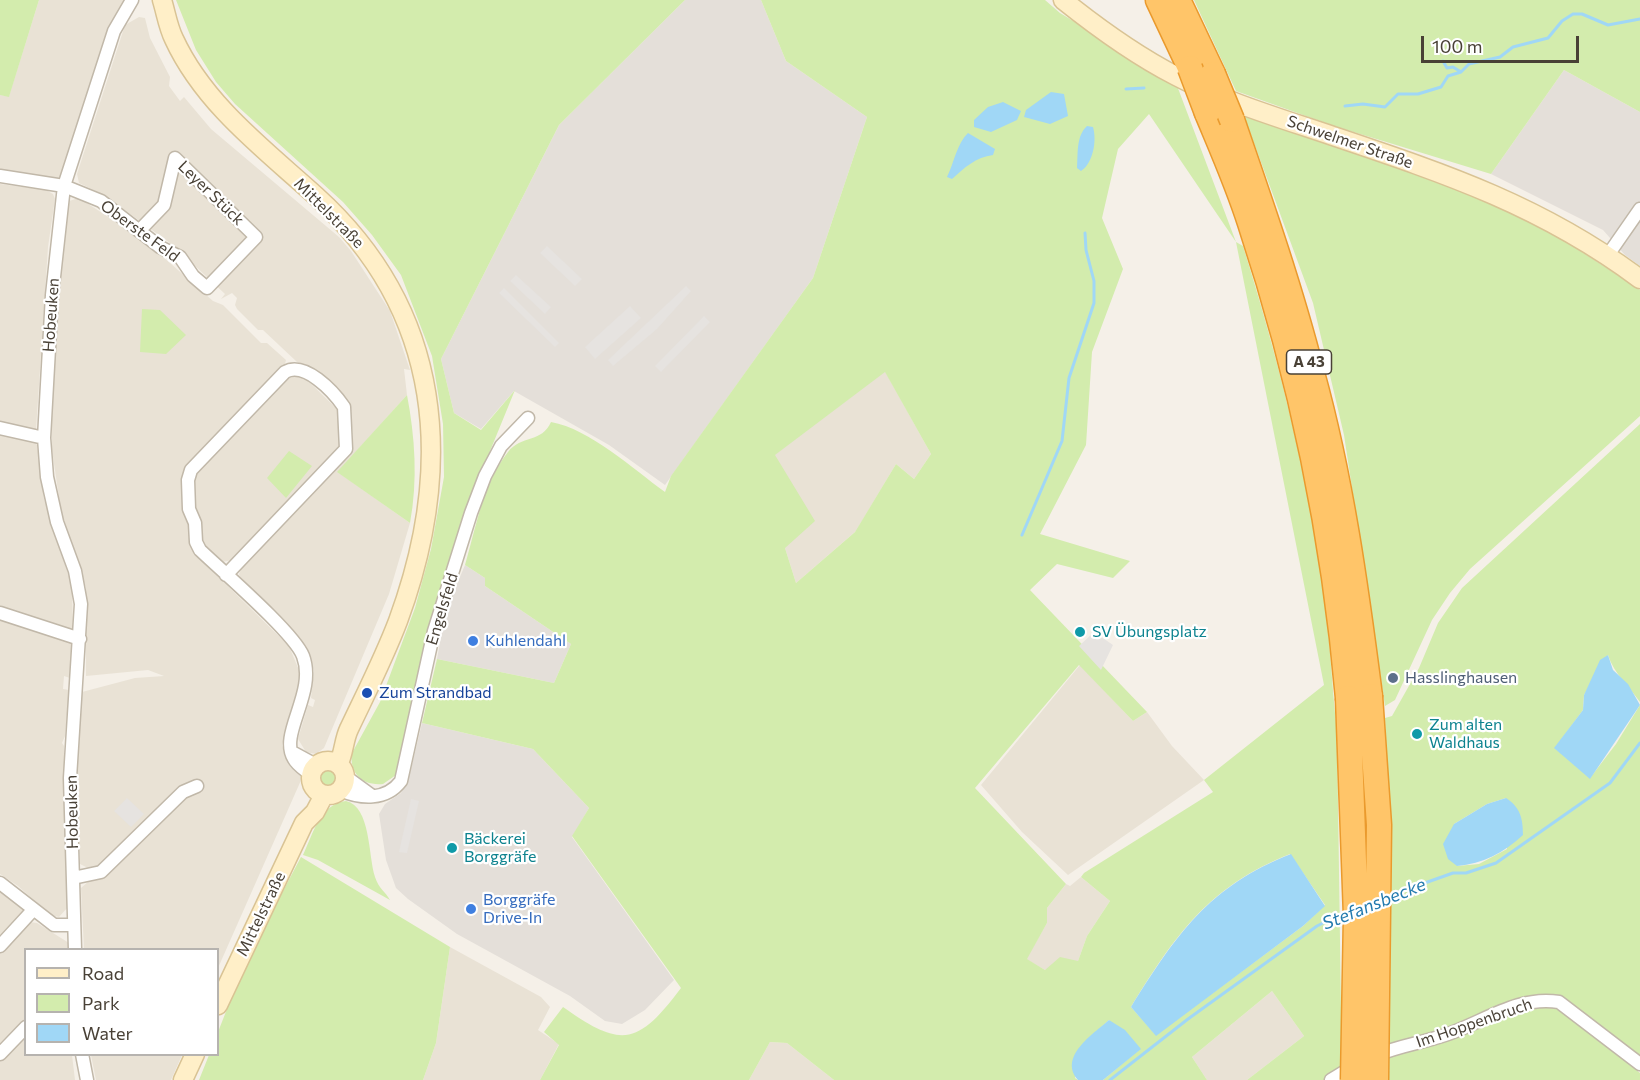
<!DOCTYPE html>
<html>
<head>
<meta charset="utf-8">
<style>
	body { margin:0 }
	#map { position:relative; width:1640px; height:1080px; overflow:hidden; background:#f5f0e8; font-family:Commissioner,sans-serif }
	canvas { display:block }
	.legend { position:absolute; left:24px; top:948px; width:195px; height:108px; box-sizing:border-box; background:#fff; border:2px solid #b6b3af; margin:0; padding:8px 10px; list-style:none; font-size:18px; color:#494136 }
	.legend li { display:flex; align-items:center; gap:12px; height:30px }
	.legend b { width:30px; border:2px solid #b6b3af }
	.scale { position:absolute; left:1421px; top:36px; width:158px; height:27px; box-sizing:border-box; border:3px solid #494136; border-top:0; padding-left:8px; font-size:18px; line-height:21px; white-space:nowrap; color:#494136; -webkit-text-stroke:4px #fff; paint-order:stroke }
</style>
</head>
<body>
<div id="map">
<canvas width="1640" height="1080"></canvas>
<ul class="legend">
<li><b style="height:8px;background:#ffefc8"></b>Road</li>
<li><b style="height:16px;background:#d3ecad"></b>Park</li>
<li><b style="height:16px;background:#a0d7f6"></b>Water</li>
</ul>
<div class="scale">100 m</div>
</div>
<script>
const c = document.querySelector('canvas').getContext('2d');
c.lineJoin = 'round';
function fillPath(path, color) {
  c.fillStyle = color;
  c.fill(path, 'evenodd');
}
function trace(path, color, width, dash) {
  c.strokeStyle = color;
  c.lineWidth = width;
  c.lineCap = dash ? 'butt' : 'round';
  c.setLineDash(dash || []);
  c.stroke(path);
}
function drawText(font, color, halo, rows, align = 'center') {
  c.font = font + ' Commissioner,sans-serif';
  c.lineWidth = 4.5;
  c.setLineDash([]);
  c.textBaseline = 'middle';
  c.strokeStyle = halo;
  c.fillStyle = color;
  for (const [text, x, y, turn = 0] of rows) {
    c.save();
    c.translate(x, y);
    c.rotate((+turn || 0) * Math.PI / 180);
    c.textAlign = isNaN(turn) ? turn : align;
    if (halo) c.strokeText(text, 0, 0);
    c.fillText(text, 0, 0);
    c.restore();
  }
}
const residential = new Path2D(`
	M39,0H124L110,26L62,175L58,178L0,171V95L9,96Z
	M139,17L145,18L150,38L170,77L169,86L180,101L184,97L211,129L339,237L351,251L390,311L410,370L404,369L407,395L338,472L410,523L389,594L324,748L316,754L306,752L298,739L308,705L313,707L315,700L311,698L314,671L311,657L300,638L242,583L239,574L242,567L348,457L353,442L351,410L345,398L311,367L297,362L263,330H258L237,309L235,305L237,298L232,293L221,299L225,294L174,246L104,195L79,183L77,174L125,25Z
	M0,184L46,190L53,194L55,199L48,247L36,430L0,424Z
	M79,198L144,240L213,301L223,305L261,343H267L286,360L285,364L182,477L183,509L189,523L193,552L289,646L301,675L300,688L282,745L287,761L302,778L218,968V950L84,949L81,888L89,881L92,870L80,864L77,777L82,692L135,678L164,676L148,670L86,676V588L61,511L52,450V403L63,227L69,201Z
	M885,371L931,454L914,479L896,464L856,531L796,583L785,548L774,455Z
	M302,375L339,411L341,447L233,560L222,562L202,544V524L195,509V476L289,376Z
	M0,432L35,442L37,445L44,499L72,586L73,631L0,615Z
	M0,619L69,639L73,643L70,678L64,676L63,689L69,690L65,736L62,743L64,746L68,907L59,917L50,915L18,886L0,874Z
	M1080,665L1133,721L1147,712L1172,746L1204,780L1068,875L1022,832L981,785Z
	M1081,877L1110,901L1087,936L1078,961L1045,970L1026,959L1047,923V908L1066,884L1070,886Z
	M0,890L23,909L29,922L37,923L69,943L71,949L26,950V1054L72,1055L75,1080H0Z
	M450,947L541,997L550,1007L538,1030L559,1044L540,1080H423L436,1043Z
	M1272,991L1304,1036L1247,1080H1207L1192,1057Z
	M770,1042L787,1043L834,1080H749Z
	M91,1055V1054L182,1055L171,1080H96Z`);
const industrial = new Path2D(`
	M685,0H761L786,61L867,117L813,278L665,485L609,445L514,391L481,429L454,413L441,359L559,125Z
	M1564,70L1640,112V266L1625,255L1603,230L1491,174Z
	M465,565L485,578V586L571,644L554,683L437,659L446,610Z
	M422,723L533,749L589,808L572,837L674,980L645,1010L622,1024L605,1021L570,996L457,934L408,899L396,888L386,860L379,814L385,804L401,793L411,769Z`);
const green = new Path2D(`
	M0,0H39L9,97L0,95Z
	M176,0H685L559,125L441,359L454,413L481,430L515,390L481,473L435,604L396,775L383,784C362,786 349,773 352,753L380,702L415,608L431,549L444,477L443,424L432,356L401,275L372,235L343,202L235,104L216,82L196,50Z
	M761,0H1045L1060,13L1176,83L1236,242L1243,246C1277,355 1305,465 1322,578C1330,629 1331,680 1337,732L1342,1080H1247L1304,1036L1272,991L1192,1057L1207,1080H1103L1140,1049L1109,1020L1084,1043L1075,1078L1078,1080H834L787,1043L770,1042L749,1080H540L559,1045L544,1032L563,1007C622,1049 638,1045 681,988L572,836L589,808L533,749L422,723L437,659L554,683L571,644L485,586V578L465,565C476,528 483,483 508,452C521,435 542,443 551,422C590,429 633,469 665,492L671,476L813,278L867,117L786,61ZM1149,114L1236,242L1324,685L1204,780L1213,792L1084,873L1081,877L1110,901L1087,936L1078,961L1060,957L1045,970L1027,959L1047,923V908L1066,884L975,788L1079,665L1133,721L1147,712L1030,590L1057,564L1113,578L1130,561L1040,534L1086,445L1092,352L1123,269L1102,218L1118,149ZM885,372L931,454L914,479L896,464L855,532L796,583L785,548L815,521L775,455ZM1290,854L1325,905L1303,926L1156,1035L1131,1007C1175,935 1209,886 1290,854Z
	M1194,0H1640V112L1564,70L1491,174L1334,126L1236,91Z
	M1244,116C1323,141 1406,164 1482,198C1538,222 1589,256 1640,290V416L1470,569L1450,593L1432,620L1395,700L1385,706L1344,435L1313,303Z
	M142,309L160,310L186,335L166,354L140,352Z
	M407,395C415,437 418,480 410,523L337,472Z
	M1640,424V702C1629,686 1614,674 1608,655L1584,695L1583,710L1555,748L1590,778L1616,744L1640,705V1057L1578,1009L1559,1008L1640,1073V1080H1389L1390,895L1385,718L1392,716L1419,668L1438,623L1462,588ZM1506,798L1507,849L1479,864L1457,866L1454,824L1487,804Z
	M289,451L312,466L286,498L267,478Z
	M316 778a11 11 0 1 1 22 0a11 11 0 1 1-22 0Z
	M346,801C371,807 368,855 375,877C379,889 385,891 390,900L318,860L303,855C313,834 320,804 346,801Z
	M301,857L450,947L436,1043L423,1080H199L209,1055L218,1054V1032L245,963Z`);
const parking = new Path2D(`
	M547,246L582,279L575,286L540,253Z
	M516,275L551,307L545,314L510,281Z
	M686,286L691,291L657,329L613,366L608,360Z
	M504,288L559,343L555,347L499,293Z
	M630,306L641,318L595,359L585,347Z
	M704,316L710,322L661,372L655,366Z
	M1094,632L1113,645L1101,670L1079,646Z
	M127,798L144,814L131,827L114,811Z
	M411,799L419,801L407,853L399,852Z`);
const water = new Path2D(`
	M1051,92L1064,94L1068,116L1050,124L1024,117L1026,110Z
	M1003,102L1021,111L1017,120L991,132L974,127V120L988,107Z
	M1087,126L1093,127C1097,141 1093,163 1081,171L1077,168C1078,154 1076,136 1087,126Z
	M968,133L995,149L993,155C976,157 964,168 952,179L947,177C954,163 957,143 968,133Z
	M1608,655L1613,670L1628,684L1640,705L1590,779L1554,748L1583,710L1584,695L1600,660Z
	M1506,798C1520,807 1523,818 1523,835C1503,853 1483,864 1457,866L1448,859L1443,844L1454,824L1487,804Z
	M1291,854L1325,906L1303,926L1156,1036L1131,1007C1176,935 1209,886 1291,854Z
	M1109,1020L1125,1030L1141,1049L1103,1080H1078C1058,1057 1093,1034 1109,1020Z`);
const stream = new Path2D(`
	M1443,61L1447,68L1453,67L1461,72
	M1126,89L1144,88
	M1345,106L1363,104L1385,107L1398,94H1418L1441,87L1448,76L1461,72L1469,64L1500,57L1513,47L1548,38L1562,21L1573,14H1582L1608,25L1640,19
	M1022,535L1062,441L1069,378L1094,303V281L1086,250L1085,233
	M1388,896L1453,873H1466L1496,863L1610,783L1640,743
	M1110,1080L1188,1019L1317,926L1345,912`);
const minor = new Path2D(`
	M0,176L64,186L101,201L160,247L180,257L193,276L207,288L256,237L175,158L164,205L139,231
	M1608,255L1640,209
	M0,428L44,438
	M226,575L346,449L344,407C333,391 305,361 285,372L191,470L188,480L189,509L195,523L196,542L200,550C222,571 294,633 303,656C317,693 278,734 294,759C297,765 305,770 311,775
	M0,613L80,639
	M292,752L316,765
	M345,776L371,795
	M340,790C361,799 386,801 401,781L434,631L471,513L485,476L501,446L528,418
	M73,878L101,872L183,792L197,786
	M0,883L54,925H74
	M0,946L33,910
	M75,950L70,778L81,604L75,571L57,522L47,477L44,438L52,295L64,186L114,31L132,0
	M0,1054L26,1027
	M82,1054L87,1080
	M1375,1056C1397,1046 1422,1043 1445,1035C1482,1023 1518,995 1559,1002L1640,1064
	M1331,1080L1354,1066`);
const secondary = new Path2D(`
	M162,0C166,13 168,27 174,39C204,104 264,149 316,196C444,312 455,466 398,621C384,658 366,693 349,729C344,739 344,752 339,763
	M1063,0C1098,28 1135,55 1176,76C1225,102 1280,118 1333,136C1446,174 1542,206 1640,279
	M311 778a17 17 0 1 1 34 0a17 17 0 1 1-34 0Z
	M218,1005L304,823L315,812L324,795
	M183,1080L195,1054`);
const motorway = new Path2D(`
	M1158,0L1190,68
	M1178,0L1213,74
	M1207,113C1222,149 1238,185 1250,223C1301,377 1334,536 1348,698
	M1232,120C1261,204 1290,287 1312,373C1341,478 1356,587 1370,696`);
const motorwayBridge = new Path2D(`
	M1190,68L1207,113
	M1213,74L1232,120
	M1370,696L1379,825L1376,1080
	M1348,698L1356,916L1353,1080`);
const markers = [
	[1080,632,6,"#0f9aa8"],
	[473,641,6,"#3f7fe0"],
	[1393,678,6,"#5c6f8a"],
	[367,693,6,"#1a4fb4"],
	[1417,734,6,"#0f9aa8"],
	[452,848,6,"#0f9aa8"],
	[471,909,6,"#3f7fe0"]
];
const shields = [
	[1309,362,45]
];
const shieldNames = [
	["A 43",1309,362]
];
const streetNames = [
	["Schwelmer Straße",1350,142,19],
	["Leyer Stück",211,193,44],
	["Mittelstraße",329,213,45],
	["Oberste Feld",140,231,36],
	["Hobeuken",51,315,-86],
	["Engelsfeld",442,609,-73],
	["Hobeuken",72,812,-91],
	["Mittelstraße",261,914,-64],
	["Im Hoppenbruch",1474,1023,-19]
];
const cultureNames = [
	["SV Übungsplatz",1092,632],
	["Zum alten",1429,725],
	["Waldhaus",1429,743],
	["Bäckerei",464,839],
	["Borggräfe",464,857]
];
const shopNames = [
	["Kuhlendahl",485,641],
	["Borggräfe",483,900],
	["Drive-In",483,918]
];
const serviceNames = [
	["Hasslinghausen",1405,678]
];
const transitNames = [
	["Zum Strandbad",379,693]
];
const waterNames = [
	["Stefansbecke",1374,904,-22]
];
fillPath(residential, '#e9e2d5');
fillPath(industrial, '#e4dfd9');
fillPath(green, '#d3ecad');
fillPath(parking, '#e6e3e0');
fillPath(water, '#a0d7f6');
trace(stream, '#a0d7f6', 3);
trace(minor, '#c1b8a9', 15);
trace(secondary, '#d9c394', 21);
trace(motorway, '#ea9a2d', 27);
trace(minor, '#fff', 12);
trace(secondary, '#ffefc8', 18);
trace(motorway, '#ffc569', 24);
trace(motorwayBridge, '#ea9a2d', 27, []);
trace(motorwayBridge, '#ffc569', 24);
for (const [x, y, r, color] of markers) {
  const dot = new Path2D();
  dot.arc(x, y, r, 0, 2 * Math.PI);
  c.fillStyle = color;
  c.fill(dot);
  trace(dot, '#fff', 2);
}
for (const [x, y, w] of shields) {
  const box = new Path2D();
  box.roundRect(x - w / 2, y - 12, w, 24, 4.5);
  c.fillStyle = '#fff';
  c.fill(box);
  trace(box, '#494136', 1.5);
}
drawText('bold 15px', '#494136', null, shieldNames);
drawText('16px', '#494136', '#fff', streetNames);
drawText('16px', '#0d838f', '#fff', cultureNames, 'left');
drawText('16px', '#366cbe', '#fff', shopNames, 'left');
drawText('16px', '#4e5e75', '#fff', serviceNames, 'left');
drawText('16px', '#164399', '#fff', transitNames, 'left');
drawText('italic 18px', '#237aae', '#fff', waterNames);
</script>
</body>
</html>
